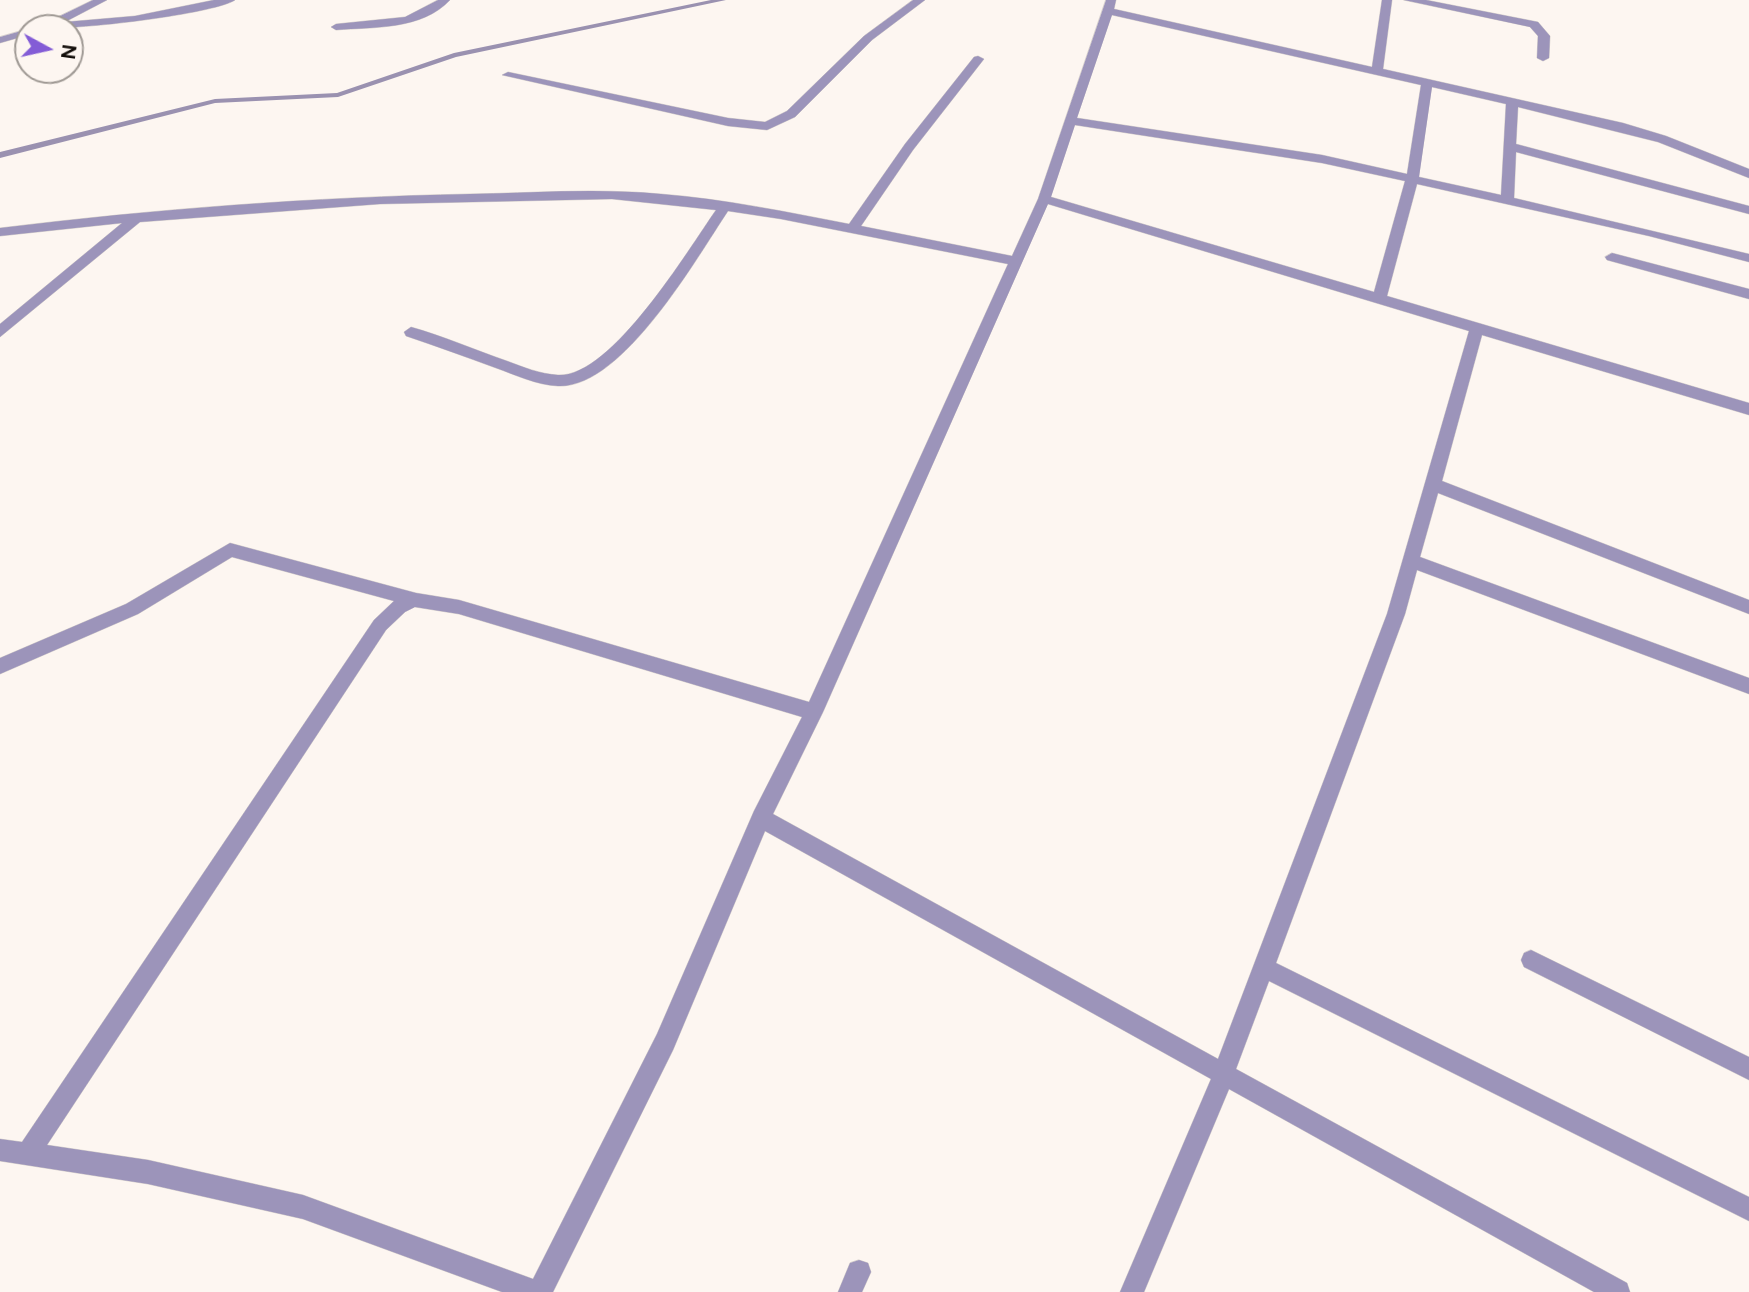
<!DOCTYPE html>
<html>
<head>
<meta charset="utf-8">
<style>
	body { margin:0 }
	#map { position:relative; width:1749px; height:1292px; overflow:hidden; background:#fdf6f1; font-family:Figtree,sans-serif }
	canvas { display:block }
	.north { position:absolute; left:14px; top:14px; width:70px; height:70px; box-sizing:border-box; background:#fdf6f1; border:2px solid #9f9994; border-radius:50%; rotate:98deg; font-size:19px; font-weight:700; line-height:28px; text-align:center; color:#120d09 }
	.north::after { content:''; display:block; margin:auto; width:24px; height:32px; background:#835cd6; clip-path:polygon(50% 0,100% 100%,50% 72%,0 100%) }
</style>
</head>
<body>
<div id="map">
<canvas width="1749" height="1292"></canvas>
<div class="north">N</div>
</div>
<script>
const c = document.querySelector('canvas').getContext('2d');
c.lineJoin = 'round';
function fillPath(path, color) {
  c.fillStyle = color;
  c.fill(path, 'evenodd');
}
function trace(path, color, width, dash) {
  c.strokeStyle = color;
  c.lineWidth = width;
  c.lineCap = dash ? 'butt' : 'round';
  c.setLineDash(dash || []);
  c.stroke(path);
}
const stream = new Path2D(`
	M711,0H726L456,57L338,97L215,103L0,158V152L215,99L337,93L454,53Z`);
const minor = new Path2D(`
	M93,0H107L65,22L135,16L214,0H235C215,14 66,32 40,27L54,23V19Z
	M438,0H450C422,30 374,27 336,30L331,27L336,24L405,17Z
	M913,0H925L872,40L795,117L767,130L728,126L502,75L508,72L728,118L765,122L787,111L864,36Z
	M1106,0H1116L1114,9L1372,67L1382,0H1392L1383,69L1623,123L1666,136L1749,169V178L1658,142L1518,107L1516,144L1749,206V214L1516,152L1514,198L1749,254V262L1649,236L1417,184L1387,296L1749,403V415L1482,335L1442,481L1749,600V614L1438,493L1420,557L1749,678V694L1417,570L1405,614L1276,963L1749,1197V1221L1269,981L1236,1069L1627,1283L1630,1292H1594L1229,1089L1144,1292H1120L1211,1079L765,831L673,1050L553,1292H502L303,1219L148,1184L0,1161V1139L22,1142L374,620L394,601L232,557L138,614L0,674V658L126,604L230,543L416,593L459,600L809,702L1008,264L781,219L728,211C696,259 622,389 558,386C536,385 516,375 496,368C466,357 436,346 406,336L404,332L411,327C443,336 475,350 507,361C523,367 540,374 558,375C611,378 688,250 716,210L612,199L380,204L140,222L0,337V324L122,223L0,236V228C155,209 313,197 470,194C533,193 597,188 661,194C724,199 787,212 849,224L905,144L974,57L978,56L984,59L913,150L861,226L1012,256L1038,199ZM1112,15L1421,85L1407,174L1322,155L1077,118ZM1432,87L1506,104L1501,195L1419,177ZM1075,125L1322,163L1405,181L1374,292L1051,197ZM1048,204L1469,331L1387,614L1218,1059L773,814L823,712ZM415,607L459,614L802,717L754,811L657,1034L533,1279L303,1195L148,1160L47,1145L386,630L405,612Z
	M1404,0H1426L1538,22L1550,36L1549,58L1543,61L1537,58L1538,36L1530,27Z
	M28,29V35L0,43V37Z
	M1612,253L1749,289V299L1607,260L1605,257Z
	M1531,950L1749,1057V1080L1524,967L1521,960L1524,953Z
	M859,1260L868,1263L871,1272L862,1292H838L850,1263Z`);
fillPath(stream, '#9a91b0');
trace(minor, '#d7d1cc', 1);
fillPath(minor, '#9c94ba');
</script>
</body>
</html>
